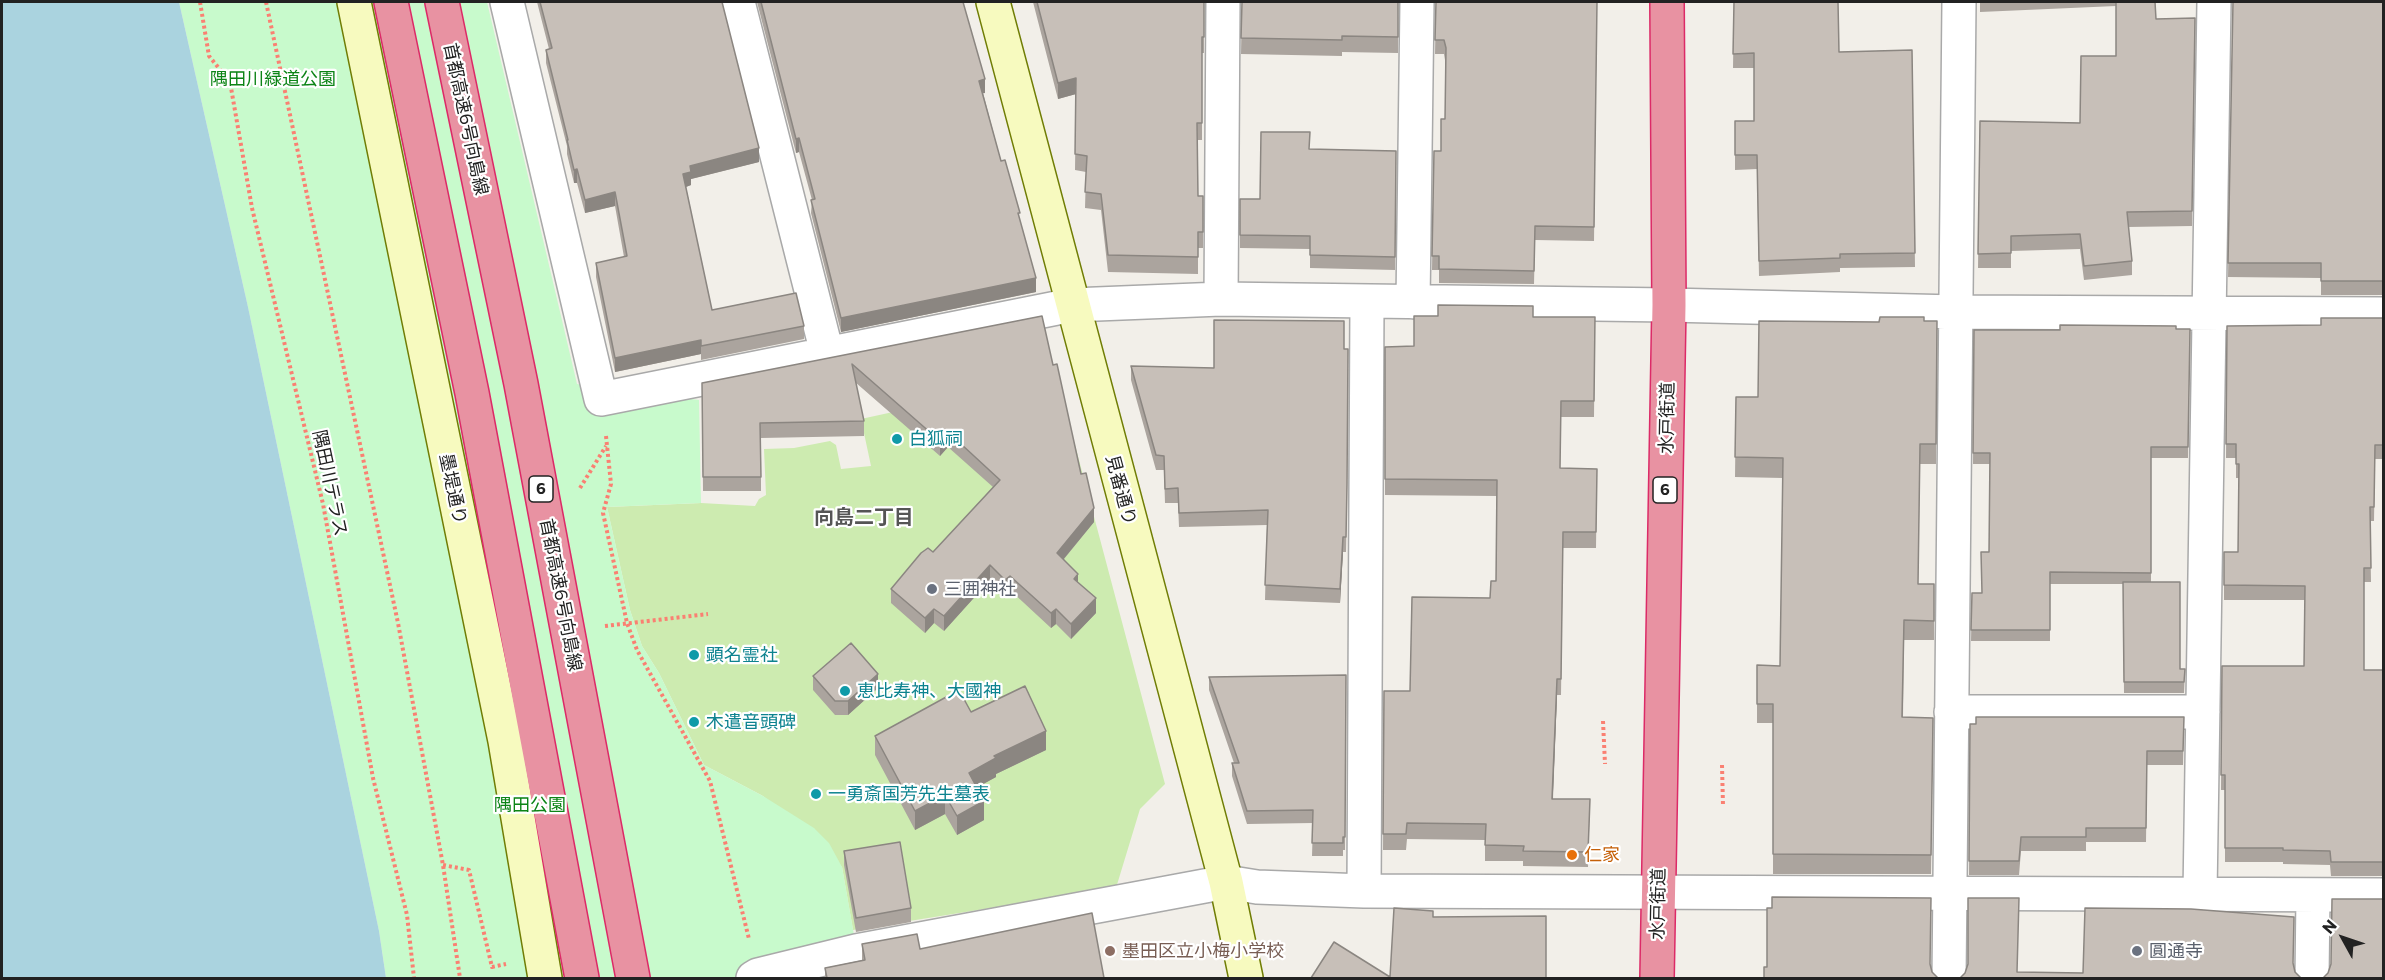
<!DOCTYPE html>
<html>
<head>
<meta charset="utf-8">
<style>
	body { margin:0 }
	#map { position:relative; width:2385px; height:980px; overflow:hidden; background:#f2efe9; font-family:Commissioner,sans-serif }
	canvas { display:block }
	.frame { position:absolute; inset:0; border:3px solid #222; pointer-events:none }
	.north { position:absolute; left:2313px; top:908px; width:60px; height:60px; -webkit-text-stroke:4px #fff; paint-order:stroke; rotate:310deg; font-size:16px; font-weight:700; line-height:24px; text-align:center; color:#222 }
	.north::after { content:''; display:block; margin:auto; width:21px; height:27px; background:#222; clip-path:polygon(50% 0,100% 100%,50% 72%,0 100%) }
</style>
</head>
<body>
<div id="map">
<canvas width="2385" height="980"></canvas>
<div class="frame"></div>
<div class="north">N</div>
</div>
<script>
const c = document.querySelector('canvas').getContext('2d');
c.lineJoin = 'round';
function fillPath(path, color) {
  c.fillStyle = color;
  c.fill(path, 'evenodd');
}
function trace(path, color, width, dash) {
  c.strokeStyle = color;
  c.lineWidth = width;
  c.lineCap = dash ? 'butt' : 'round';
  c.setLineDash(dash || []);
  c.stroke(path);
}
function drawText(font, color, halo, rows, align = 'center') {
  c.font = font + ' Commissioner,"Noto Sans JP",sans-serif';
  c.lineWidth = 4.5;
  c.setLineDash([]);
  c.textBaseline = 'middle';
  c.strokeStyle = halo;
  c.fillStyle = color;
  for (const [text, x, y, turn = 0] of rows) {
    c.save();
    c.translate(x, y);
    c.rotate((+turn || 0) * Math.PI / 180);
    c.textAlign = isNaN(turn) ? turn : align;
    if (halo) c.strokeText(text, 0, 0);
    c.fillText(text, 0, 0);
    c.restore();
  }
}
const grass = new Path2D(`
	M957,398L1055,448L1075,445L1165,784L1140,809L1116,888L853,930L842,867L763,796L704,765L659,673L642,646L630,610L607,507L701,503L755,506L759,499L766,495L764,449L794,448L830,441L836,445L841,469L871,466L861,419Z`);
const park = new Path2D(`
	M179,2H487L577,384L699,400L701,503L607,507L630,610L642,646L659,673L704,765L763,796L814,828L829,843L842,867L854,935L826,978H386L379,931L248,307Z`);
const water = new Path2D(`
	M2,2H179L248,307L379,931L386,978H2Z`);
const path = new Path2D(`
	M200,2L209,56L230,82L252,208L323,504L373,778L407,915L414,978
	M266,2L398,623L443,865L460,978
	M606,436L611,484L603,513L627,623L637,650L710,781L749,939
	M580,488L606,446
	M605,626L708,614
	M1603,721L1605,764
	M1722,765L1723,805
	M443,865L469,870L492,967L506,964`);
const street = new Path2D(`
	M507,2L601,399L1072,305L1221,299L1669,305L1956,312L2384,314
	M738,2L827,353
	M1221,299L1223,2
	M1413,302L1417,2
	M1951,712H2203
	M1364,891L1367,302
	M2200,893L2214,2
	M753,978L758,975L856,951L1226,882L1257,887L1364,891L2384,895
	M1949,978L1959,2
	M2312,978L2313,896`);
const secondary = new Path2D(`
	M354,2L505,741L545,978
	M993,2L1226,882L1246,978`);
const highway = new Path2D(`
	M391,2L472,393L582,978
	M442,2L521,384L633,978
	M1657,978L1669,305L1667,2`);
const wall = new Path2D(`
	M537,2H722L759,162L691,179V185L686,187L712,310L804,326V339L701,360V354L615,372L596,277V263L624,257L615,206L585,213L577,183H574L567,154V146L546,63V50L549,49Z
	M757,2H963L985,93H983L1001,161L1020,223L1036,292L841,332L811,213L812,200L799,152L796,153Z
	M1033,2H1204V53H1202V140H1197L1198,196H1203V248H1198V274L1108,272L1101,210L1085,208L1086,172L1075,170L1076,94L1058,99Z
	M1242,2H1398V53L1342,52V56L1241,54Z
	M1436,2H1597L1594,241L1535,240L1534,284L1439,283V270H1432L1434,151H1441L1445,119V60L1444,54H1435Z
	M1734,2H1904L1838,3L1839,52L1912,50L1915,267L1840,268V272L1759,276L1757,169L1735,170V121H1754V68H1733Z
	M1980,2H2155L2156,19L2195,18L2192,226L2128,227L2132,261V275L2084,280L2080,249L2011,251V268H1978L1980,121L2080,123L2116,56V6L1980,12Z
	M2233,2H2384V295H2321V278L2228,277Z
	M1310,149L1396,151L1395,270L1310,268V249L1240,248V199H1260Z
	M1042,316L1053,365L1094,522L1064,559L1096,613L1071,639L1056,624L1051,628L1010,590L1005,594L990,580L944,631L934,623L925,633L891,603V589L933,552L993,487L948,447L940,456L855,382L864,421V436L761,438V491H703L702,383Z
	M1533,317H1595L1594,417H1561L1560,468L1597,469L1596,548H1563L1561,695H1557L1553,799H1590L1588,867L1523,866V861H1485V840L1407,839L1406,850H1383L1384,691H1410L1490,598L1496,581L1497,496L1385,495V347L1414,346Z
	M2384,318V459H2375L2374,521H2370L2371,582H2364V670H2384V876H2331L2330,865L2283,864V862H2225V790H2221L2222,666H2304L2305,600H2224V552H2238L2239,478H2236V458H2226L2227,326L2321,325Z
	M1924,321H1937L1936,464H1920L1918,584H1934V640H1904L1903,717L1933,718L1931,874H1773V723H1757V665L1780,666L1783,478L1735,477L1736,397H1758Z
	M2190,329L2188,458H2151V582L2180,669H2185L2184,693H2124L2123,584H2050V641H1971L1972,593H1982L1989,552L1990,464H1973L1974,330Z
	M1344,349L1347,499L1346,552H1343L1340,603L1265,600L1267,525L1179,527L1178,503H1165L1164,470H1156L1131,380V366L1214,368Z
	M1346,675L1345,850H1343V856H1312L1313,823L1247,824L1232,776V763H1234L1209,690V677Z
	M813,676L878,688L848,715H835L813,690Z
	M971,712L1046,750L996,774V777L977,787L984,820L957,835L945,814L915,830L875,755V736Z
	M2184,717L2183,765H2147L2146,842H2086V851H2021L2019,875H1969L1970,724Z
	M844,851L911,908V922L856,932L844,865Z
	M917,934L827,978H825V968L862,960V944Z`);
const shadedWall = new Path2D(`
	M1076,78V94L1058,99V83Z
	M985,79V93L979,94V81Z
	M799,138V152L796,153V139Z
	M759,148V162L691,179V185L683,188V174L690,166Z
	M577,169V183H574V170Z
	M615,192V206L585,213V200Z
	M1036,278V292L841,332V318Z
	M701,340V354L615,372V358Z
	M948,432V447L940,456V441Z
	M1094,508V522L1057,567V553Z
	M1343,537V552L1340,603V589Z
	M990,565V580L944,631V616Z
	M1078,574V588L1074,579Z
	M1010,576V590L1005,594V580Z
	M1096,598V613L1071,639V624Z
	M934,609V623L925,633V618Z
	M1056,609V624L1051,628V613Z
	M878,674V688L848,715V701Z
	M1557,679V695L1552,815V799Z
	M1046,731V750L996,774V777L969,792V773L994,756Z
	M945,795V814L915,830V811Z
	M984,801V820L957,835V816Z`);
const building = new Path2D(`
	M540,2H722L759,148L690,166L691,172L683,174L712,310L796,293L804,326L701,346V340L615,358L596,263L627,256L615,192L585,200L577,169L574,170L567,140H568L546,50L552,48Z
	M761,2H963L985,79L979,81L1001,161L1005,160L1020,213H1018L1036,278L841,318L811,200L815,199L799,138L796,139Z
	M1037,2H1204V37H1202V123H1197L1198,196H1203V232H1198V257L1108,255L1101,194L1085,192L1087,156L1075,154L1076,78L1058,83Z
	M1242,2H1398V37L1342,36V40L1241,38Z
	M1436,2H1597L1594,227L1535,226L1534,271L1439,269V256H1432L1434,151H1441V119H1445L1446,48L1444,40H1435Z
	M1734,2H1838L1839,52L1912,50L1915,253L1840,254V258L1759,261L1757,155H1735V121H1754V53L1733,54Z
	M2116,2H2155L2156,19L2195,18L2192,211L2127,212L2132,261L2084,266L2080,234L2011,236V253L1978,254L1980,121L2080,123L2081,56H2116Z
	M2233,2H2384V281H2321V263H2228Z
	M1261,132H1310L1309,149L1396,151L1395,257L1310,255V236L1240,235V199H1260Z
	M1438,305L1533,306V317H1595L1594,401H1561L1560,468L1597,469L1596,532H1563L1561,679H1557L1552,799H1590L1588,852L1523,851L1524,846L1485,845L1486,824L1407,823L1406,834H1383L1384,691H1410L1412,597L1490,598L1491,581H1496L1497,480L1385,479V347L1414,346V316H1438Z
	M1042,316L1053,365L1057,364L1081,474L1086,473L1094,508L1057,553L1078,574L1074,579L1096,598L1071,624L1056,609L1051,613L1010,576L1005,580L990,565L944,616L934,609L925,618L891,589L921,553L928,548L933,552L1000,480L948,432L940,441L852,364L864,421L760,423L761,477H703L702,383Z
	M1880,317H1924V321H1937L1936,444H1920L1918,584H1934V621L1904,620L1902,717L1933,718L1931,855L1773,854V704H1757V665L1780,666L1783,458L1735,457L1736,397H1758L1759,321L1879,322Z
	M2321,318H2384V445H2375L2374,507H2370L2371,568H2364V670H2384V862H2331L2330,851L2283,850V848H2225V775H2221L2222,666H2304L2305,586L2224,585V552H2238L2239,464H2236V444H2226L2227,326L2321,325Z
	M1214,320L1344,321V349H1348L1347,485L1346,537H1343L1340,589L1265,585L1268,510L1179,513L1178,488L1165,489L1164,456L1156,455L1131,366L1214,368Z
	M2060,325L2176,326V329H2190L2188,447H2151V573L2050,572V630H1971L1972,593H1982L1981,552H1989L1990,453H1973L1974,330H2060Z
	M2123,582H2180V669H2185L2184,682H2124Z
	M851,643L878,674L848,701H835L813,676Z
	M1346,675L1345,837H1343V843H1312L1313,810L1247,811L1232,763H1239L1209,677Z
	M1025,686L1046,731L994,756L996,758L969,773L984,801L957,816L945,795L915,811L875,736L959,690L971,712Z
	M1976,717H2184L2183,751H2147L2146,828H2086V837H2021L2019,861H1969L1970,724H1976Z
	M900,842L911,908L856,918L844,851Z
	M1772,897L1931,898L1930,964L1932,972L1938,978H1764V967H1767V908H1772Z
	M1968,898H2019L2017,972L2083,973L2085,908L2191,909L2294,917L2293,963L2295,972L2301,978H1960L1965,973L1968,964Z
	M2332,899H2384V978H2323L2328,973L2331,964Z
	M1394,908L1433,911V917L1546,916V978H1311L1334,942L1390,977Z
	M1092,913L1104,978H827L825,968L865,960L862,944L917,934L920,949Z`);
const markers = [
	[897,439,6,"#0f9aa8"],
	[932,589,6,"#6b7280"],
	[694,655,6,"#0f9aa8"],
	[845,691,6,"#0f9aa8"],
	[694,722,6,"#0f9aa8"],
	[816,794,6,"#0f9aa8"],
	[1572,855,6,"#e8710a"],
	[1110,951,6,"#8d6e63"],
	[2137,951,6,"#6b7280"]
];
const shields = [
	[541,489,24],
	[1665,490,24]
];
const shieldNames = [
	["6",541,489],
	["6",1665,490]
];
const parkNames = [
	["隅田川緑道公園",273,79],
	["隅田公園",530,805]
];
const streetNames = [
	["首都高速6号向島線",466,119,78],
	["水戸街道",1667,418,-89],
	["隅田川テラス",330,483,78],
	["墨堤通り",453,489,78],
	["見番通り",1121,490,75],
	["首都高速6号向島線",561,595,79],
	["水戸街道",1658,904,-89]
];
const cultureNames = [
	["白狐祠",909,439],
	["顕名霊社",706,655],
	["恵比寿神、大國神",857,691],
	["木遣音頭碑",706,722],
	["一勇斎国芳先生墓表",828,794]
];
const worshipNames = [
	["三囲神社",944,589],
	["圓通寺",2149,951]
];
const foodNames = [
	["仁家",1584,855]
];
const educationNames = [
	["墨田区立小梅小学校",1122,951]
];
const neighbourhoodNames = [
	["向島二丁目",864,517]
];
fillPath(grass, '#cdebb0');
fillPath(park, '#c8facc');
fillPath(water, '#aad3df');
trace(street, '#a9a9a9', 36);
trace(secondary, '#707d05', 36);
trace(highway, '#dc2a67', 36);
trace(path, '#fa8072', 4, [3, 3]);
trace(street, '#fff', 33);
trace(secondary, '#f7fabf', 33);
trace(highway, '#e892a2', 33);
fillPath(wall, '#aba49e');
fillPath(shadedWall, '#8b8681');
fillPath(building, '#c7bfb8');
trace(building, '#8b8681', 1.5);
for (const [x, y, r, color] of markers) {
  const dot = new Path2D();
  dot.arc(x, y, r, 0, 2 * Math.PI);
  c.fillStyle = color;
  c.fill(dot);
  trace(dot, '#fff', 2);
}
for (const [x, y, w] of shields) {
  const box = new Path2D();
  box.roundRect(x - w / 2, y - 13, w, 26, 4.5);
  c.fillStyle = '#fff';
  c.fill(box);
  trace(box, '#222', 1.5);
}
drawText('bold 16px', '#222', null, shieldNames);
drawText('18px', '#0c8416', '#fff', parkNames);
drawText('18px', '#222', '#fff', streetNames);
drawText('18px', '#0d838f', '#fff', cultureNames, 'left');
drawText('18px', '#5b616d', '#fff', worshipNames, 'left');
drawText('18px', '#c56008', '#fff', foodNames, 'left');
drawText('18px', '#785e54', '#fff', educationNames, 'left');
drawText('bold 20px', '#555', '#fff', neighbourhoodNames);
</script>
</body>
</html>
